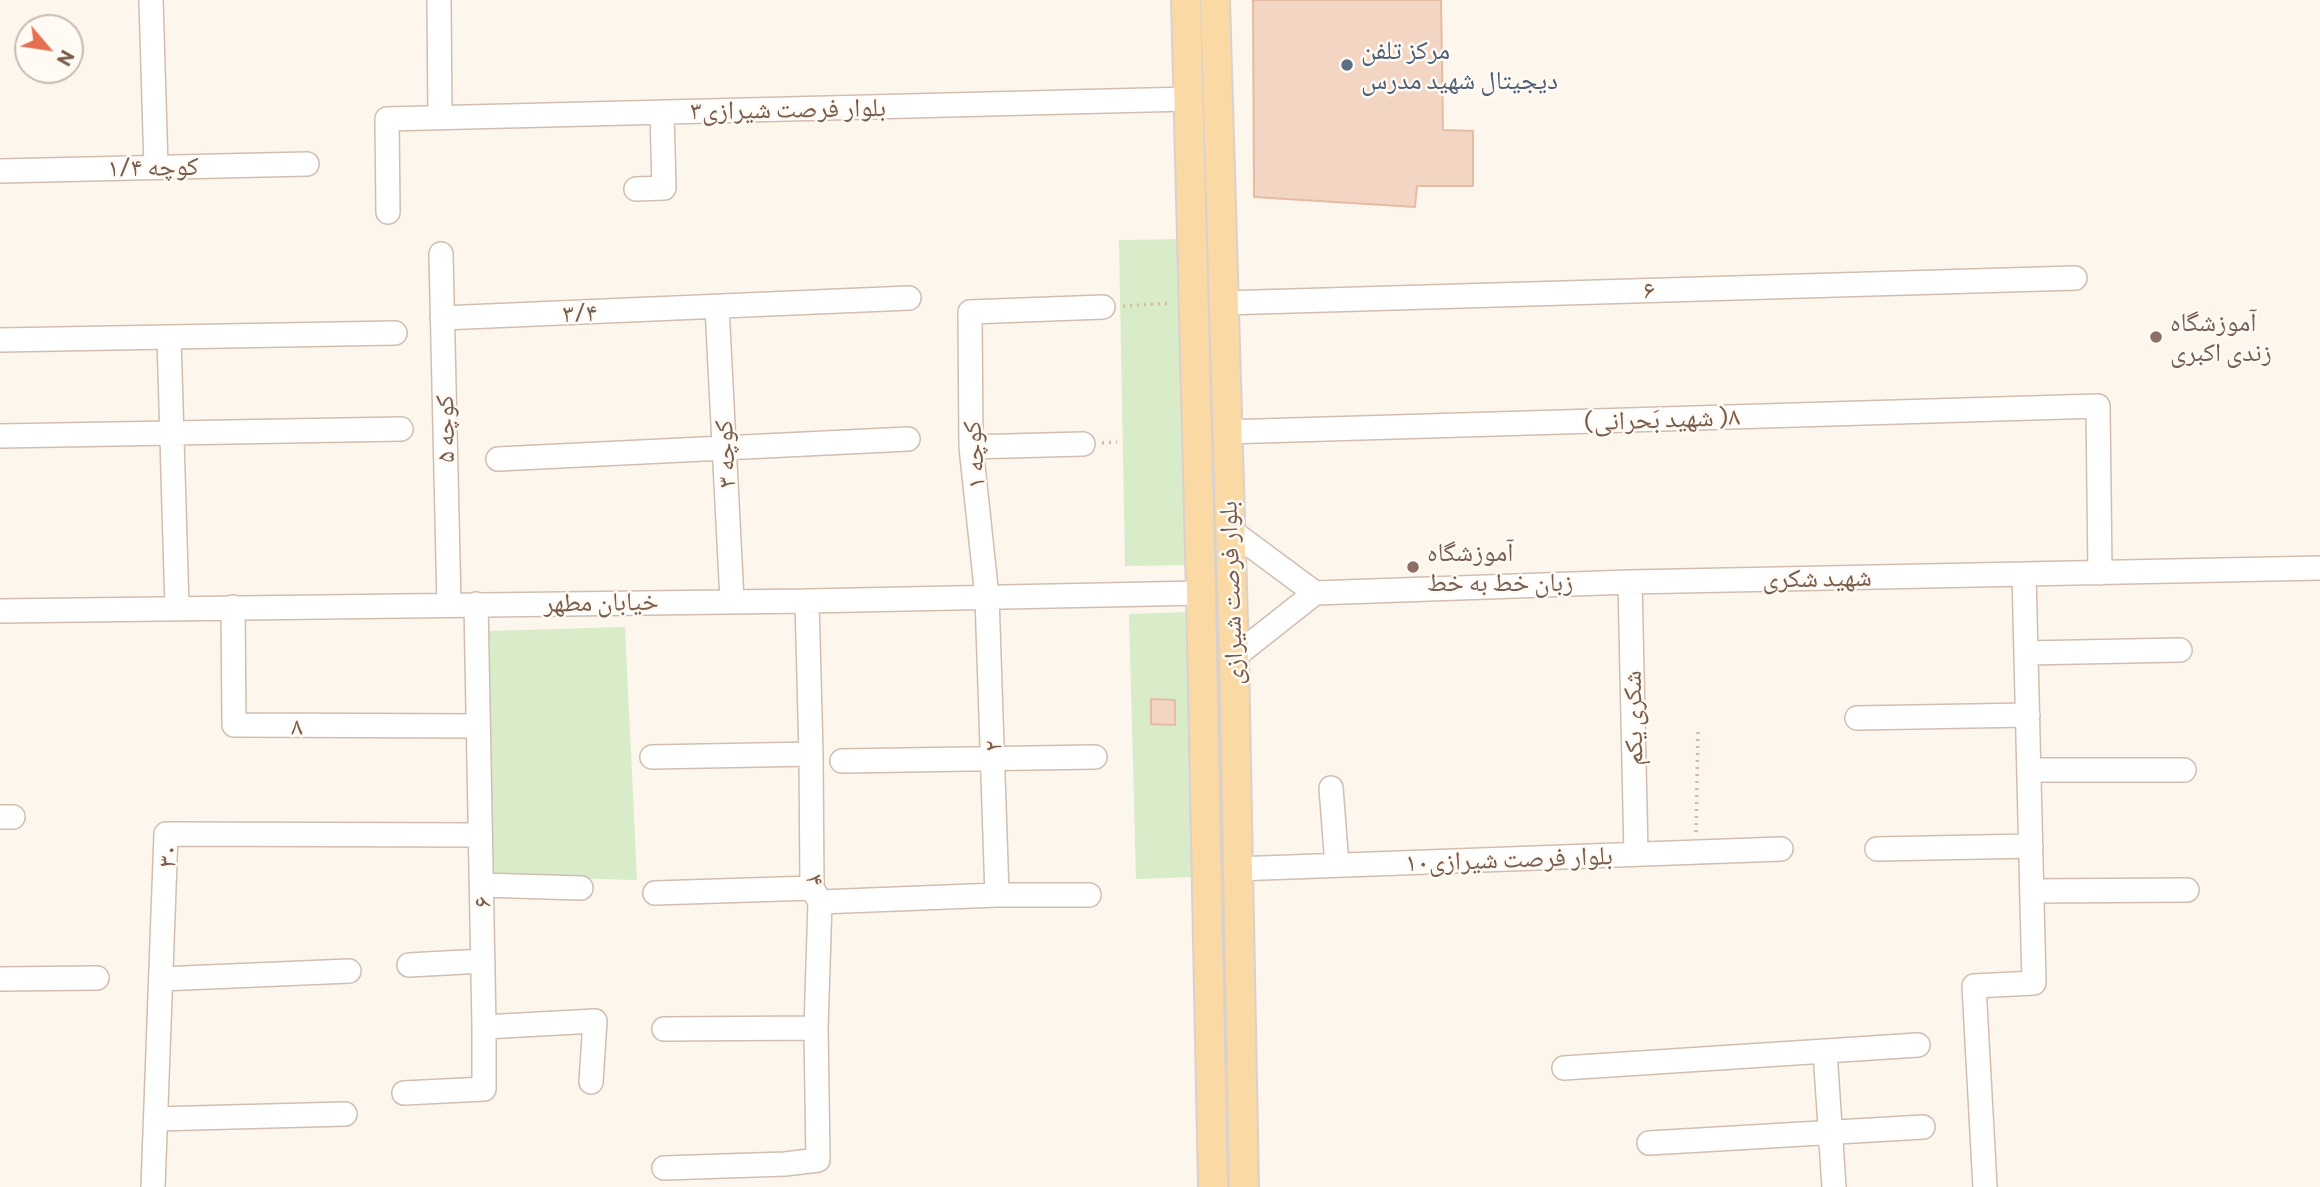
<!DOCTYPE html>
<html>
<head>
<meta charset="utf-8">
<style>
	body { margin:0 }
	#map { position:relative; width:2320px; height:1187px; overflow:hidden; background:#fdf6ec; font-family:Commissioner,sans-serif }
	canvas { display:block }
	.north { position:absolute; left:14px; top:14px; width:70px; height:70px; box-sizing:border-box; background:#fffaf3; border:2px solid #cabbb1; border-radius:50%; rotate:119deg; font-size:19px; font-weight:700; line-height:28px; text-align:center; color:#7a5c4d }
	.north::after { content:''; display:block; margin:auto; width:24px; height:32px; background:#e76f51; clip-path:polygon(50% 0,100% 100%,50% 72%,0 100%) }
</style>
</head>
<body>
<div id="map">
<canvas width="2320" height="1187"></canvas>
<div class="north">N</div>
</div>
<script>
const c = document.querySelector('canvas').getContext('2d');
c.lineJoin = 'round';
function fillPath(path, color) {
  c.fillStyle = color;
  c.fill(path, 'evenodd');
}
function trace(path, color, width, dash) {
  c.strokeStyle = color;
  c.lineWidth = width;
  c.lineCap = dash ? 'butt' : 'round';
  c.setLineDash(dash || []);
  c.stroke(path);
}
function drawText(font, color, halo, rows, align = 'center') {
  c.font = font + ' Commissioner,"Noto Naskh Arabic",sans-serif';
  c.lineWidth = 5;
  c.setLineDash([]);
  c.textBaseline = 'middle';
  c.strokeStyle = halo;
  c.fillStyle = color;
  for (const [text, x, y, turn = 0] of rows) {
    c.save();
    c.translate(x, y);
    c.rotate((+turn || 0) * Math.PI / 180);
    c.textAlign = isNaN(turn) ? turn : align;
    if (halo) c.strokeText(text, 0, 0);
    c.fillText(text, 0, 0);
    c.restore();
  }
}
const green = new Path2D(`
	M1185,239L1191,565L1125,566L1119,240Z
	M1186,612L1194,877L1136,879L1129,614Z
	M625,627L637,880L491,876L488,631Z`);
const building = new Path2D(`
	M1253,0H1441L1443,130L1473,131V186H1417L1415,207L1254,197Z
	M1151,699L1175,700V725L1151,724Z`);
const path = new Path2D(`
	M1123,306L1171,303
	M1102,443L1117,442
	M1696,832L1698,732`);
const minor = new Path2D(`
	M151,0L156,167
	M439,0L440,118
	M0,171L307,164
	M636,189L664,188L662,112
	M388,212L387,119L1188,99
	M441,254L449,604
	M1223,303L2075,278
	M717,307L732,600
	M442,318L909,298
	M169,337L177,608
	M0,340L395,333
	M1226,432L2098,406L2100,573
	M0,436L401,429
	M971,447L1083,444
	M498,459L908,439
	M1230,530L1315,593
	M1630,582L1636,854
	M1315,593L1630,582L2320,568
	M476,604L484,1027L595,1021L591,1082
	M233,607L234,725L478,726
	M0,611L807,601L1201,593
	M2026,653L2180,650
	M1234,657L1315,593
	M1857,718L2028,715
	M652,757L811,754
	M842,761L1095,757
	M2029,770H2184
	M1331,788L1337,865
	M0,817H13
	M1877,849L2031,846
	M1236,869L1781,849
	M481,885L581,888
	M2032,891L2187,890
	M655,893L812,888
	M997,895L987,597L971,447L970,312L1103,307
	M820,902L997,895H1089
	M409,965L483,961
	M0,979L97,978
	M161,979L349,971
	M664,1029L816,1028
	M1825,1051L1834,1187
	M1564,1068L1918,1045
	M404,1093L484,1089V1027
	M156,1119L345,1114
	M1649,1143L1923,1127
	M664,1168L785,1164L818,1160L816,1028L820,902L812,888L811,754L807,601
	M153,1187L166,834L480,835
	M1985,1187L1974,986L2034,983L2024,574`);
const major = new Path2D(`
	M1186,0L1201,593L1213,1187
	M1215,0L1234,657L1244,1187`);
const markers = [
	[1347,65,7,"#5c6f8a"],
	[2156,337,7,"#8d6e63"],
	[1413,567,7,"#8d6e63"]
];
const serviceNames = [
	["مرکز تلفن",1361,50],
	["دیجیتال شهید مدرس",1361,80]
];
const streetNames = [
	["۳بلوار فرصت شیرازی",788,109,-1],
	["کوچه ۱/۴",153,167,-1],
	["۶",1649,290,-2],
	["۳/۴",580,313,-2],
	["(شهید بَحرانی )۸",1662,419,-2],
	["کوچه ۵",445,429,-91],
	["کوچه ۳",725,454,-93],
	["کوچه ۱",974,455,-94],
	["شهید شکری",1817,578,-1],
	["بلوار فرصت شیرازی",1231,593,-92],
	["خیابان مطهر",601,602,-1],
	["شکری یکم",1633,718,-91],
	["۸",297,726],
	["۲",993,746,-92],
	["۳۰",168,856,-81],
	["بلوار فرصت شیرازی۱۰",1509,859,-2],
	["۴",815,880,81],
	["۶",482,902,-91]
];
const educationNames = [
	["آموزشگاه",2170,322],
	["زندی اکبری",2170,352],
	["آموزشگاه",1427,552],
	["زبان خط به خط",1427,582]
];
fillPath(green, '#d8ecc9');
fillPath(building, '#f3d5c3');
trace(building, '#e6bba3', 2);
trace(minor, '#d1beb0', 26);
trace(major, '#dad1cd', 32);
trace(path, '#d9b8a5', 3.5, [2, 5]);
trace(minor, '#fff', 23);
trace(major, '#fbd9a5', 28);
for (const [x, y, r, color] of markers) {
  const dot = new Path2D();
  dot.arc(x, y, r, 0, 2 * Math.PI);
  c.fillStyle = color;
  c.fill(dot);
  trace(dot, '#fffaf3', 2.5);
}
drawText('26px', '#4e5e75', '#fffaf3', serviceNames, 'left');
drawText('26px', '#7a5c4d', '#fffaf3', streetNames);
drawText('26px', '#785e54', '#fffaf3', educationNames, 'left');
</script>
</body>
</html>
